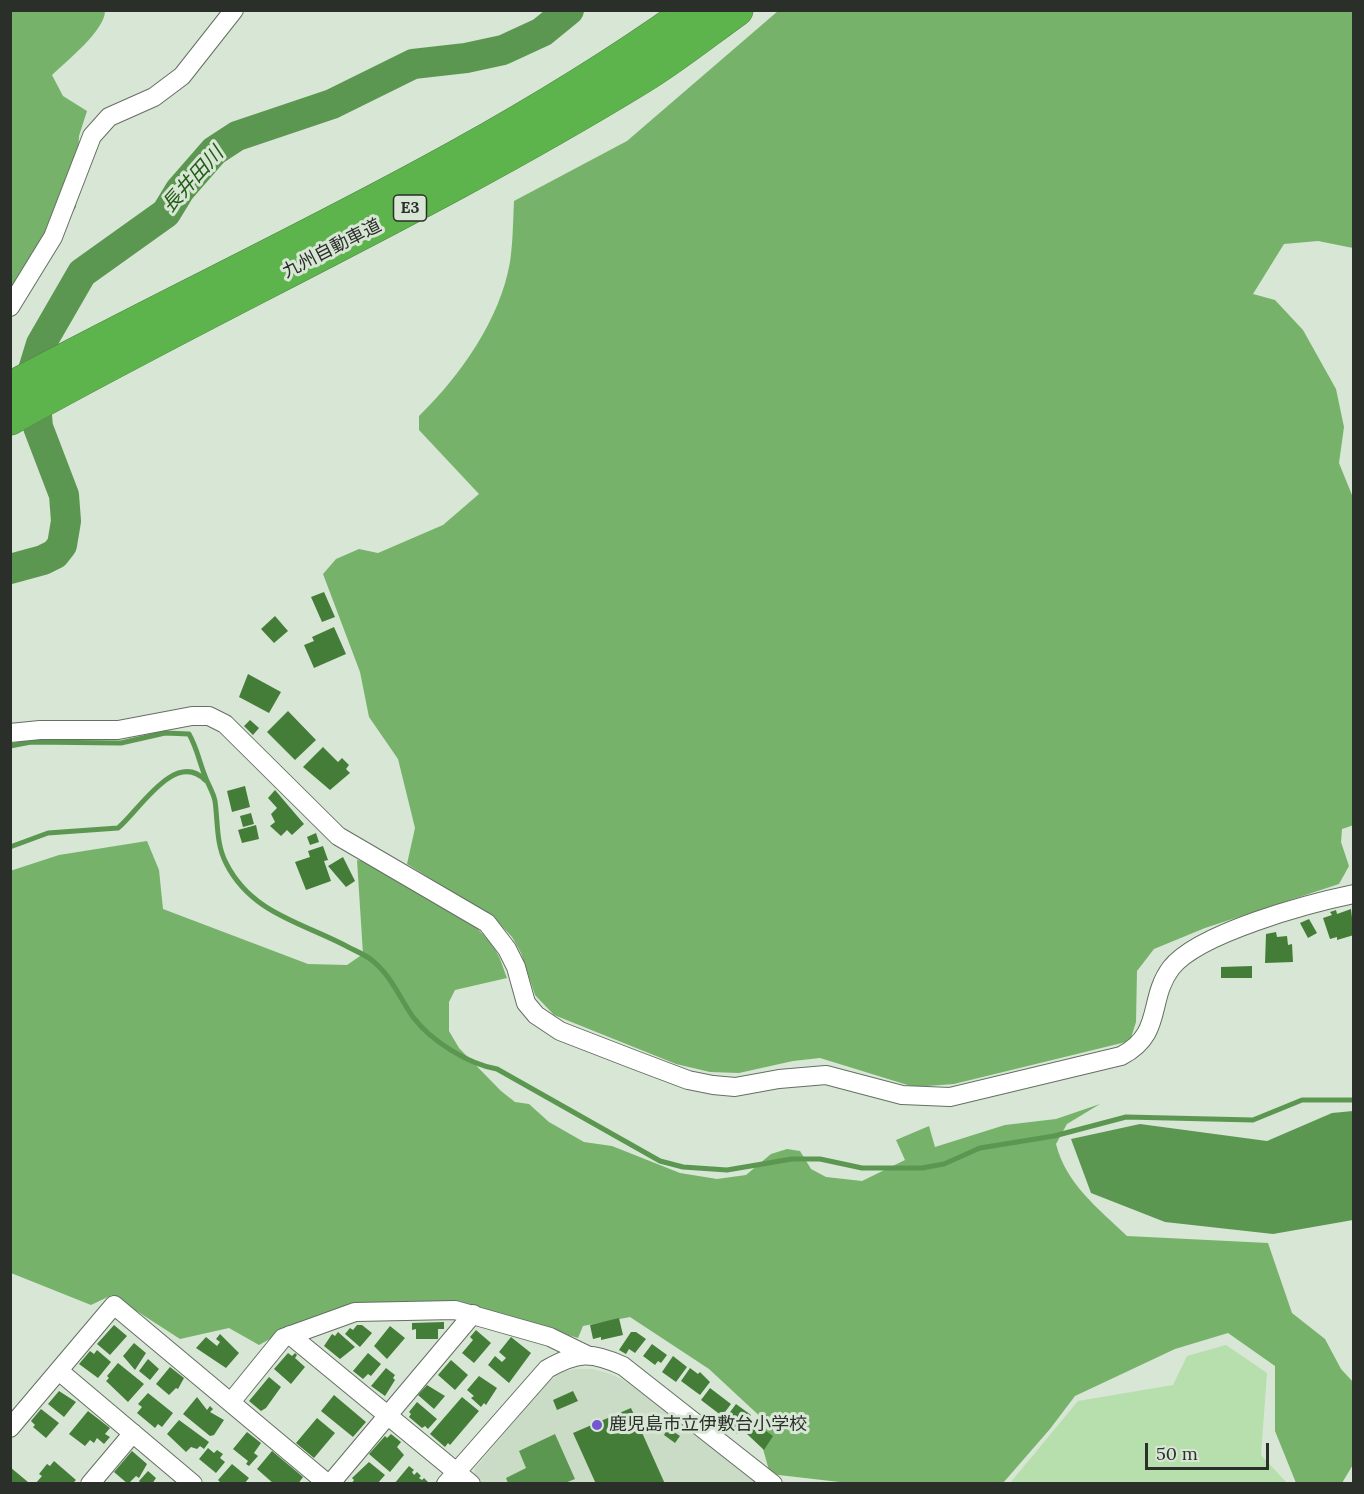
<!DOCTYPE html>
<html>
<head>
<meta charset="utf-8">
<style>
	body { margin:0 }
	#map { position:relative; width:1364px; height:1494px; overflow:hidden; background:#d8e6d5; font-family:Lora,serif }
	canvas { display:block }
	.frame { position:absolute; inset:0; border:12px solid #2a2f29; pointer-events:none }
	.scale { position:absolute; left:1145px; top:1443px; width:124px; height:27px; box-sizing:border-box; border:3px solid #2a2f29; border-top:0; padding-left:8px; font-size:18px; line-height:21px; white-space:nowrap; color:#2a2f29; -webkit-text-stroke:4px #d8e6d5; paint-order:stroke }
</style>
</head>
<body>
<div id="map">
<canvas width="1364" height="1494"></canvas>
<div class="frame"></div>
<div class="scale">50 m</div>
</div>
<script>
const c = document.querySelector('canvas').getContext('2d');
c.lineJoin = 'round';
function fillPath(path, color) {
  c.fillStyle = color;
  c.fill(path, 'evenodd');
}
function trace(path, color, width, dash) {
  c.strokeStyle = color;
  c.lineWidth = width;
  c.lineCap = dash ? 'butt' : 'round';
  c.setLineDash(dash || []);
  c.stroke(path);
}
function drawText(font, color, halo, rows, align = 'center') {
  c.font = font + ' Lora,"Noto Sans JP",serif';
  c.lineWidth = 6;
  c.setLineDash([]);
  c.textBaseline = 'middle';
  c.strokeStyle = halo;
  c.fillStyle = color;
  for (const [text, x, y, turn = 0] of rows) {
    c.save();
    c.translate(x, y);
    c.rotate((+turn || 0) * Math.PI / 180);
    c.textAlign = isNaN(turn) ? turn : align;
    if (halo) c.strokeText(text, 0, 0);
    c.fillText(text, 0, 0);
    c.restore();
  }
}
const built = new Path2D(`
	M576,1369H593L611,1374L627,1382L757,1483L479,1484L474,1477L475,1468L549,1381L562,1372Z`);
const green = new Path2D(`
	M1226,1345L1267,1373L1261,1455L1287,1483H1010L1078,1401L1173,1385L1187,1356Z`);
const forest = new Path2D(`
	M11,11H105C105,30 67,61 52,75L63,96L87,111L79,136L76,207L56,240L11,298Z
	M778,11H1353V248L1318,241L1284,244L1253,294L1275,300L1303,330L1336,389L1344,427L1339,463L1354,500V825L1342,829L1341,842L1349,866L1339,884L1205,928L1154,949L1137,971L1136,1022L1130,1041L954,1084L914,1087L820,1058L793,1061L739,1073L710,1072L676,1064L554,1015L535,995L521,953L512,937L494,918L407,864L415,828L398,759L369,717L360,672L323,574L336,559L359,549L378,553L443,525L479,494L419,430V416C460,376 500,320 510,262C513,242 513,221 514,201L627,141Z
	M147,841L159,870L163,909L308,964L347,965L363,954L357,860L368,862C407,884 469,910 494,948C500,956 503,968 507,978L455,990L449,1002V1031L459,1048L501,1091L515,1102L529,1104L549,1122L584,1142L612,1146L680,1173L717,1179L746,1175L771,1154L787,1149L800,1151L811,1169L826,1177L862,1181L905,1160L896,1140L929,1126L935,1147L1005,1125L1056,1119L1100,1104L1067,1124L1056,1144C1066,1184 1098,1208 1127,1236L1268,1243L1292,1313L1325,1339L1341,1369L1353,1382L1354,1463L1342,1483H1296L1275,1431V1366L1228,1333L1175,1349L1075,1396L1050,1429L1003,1483L857,1484L770,1474L760,1438L765,1421L709,1369L630,1317L583,1326L578,1338L502,1315L431,1307L295,1325L259,1345L229,1328L180,1339L112,1295L91,1305L11,1273L10,871L59,855Z`);
const water = new Path2D(`
	M1353,1111V1220L1273,1234L1165,1222L1091,1193L1071,1139L1140,1124L1267,1141L1332,1113Z
	M555,1434L575,1479L565,1483H508L506,1478L526,1468L519,1451Z`);
const stream = new Path2D(`
	M10,746L31,742L121,743L165,733L189,734C197,748 199,761 205,776C208,785 213,791 215,801C218,822 216,844 226,863C252,915 305,923 350,948C358,952 368,956 374,962C391,976 401,1000 413,1017C431,1041 468,1064 497,1069L660,1161L683,1167L727,1170L792,1159H820L862,1168H922L944,1164L980,1148L1054,1136L1126,1117L1253,1120L1302,1100H1354
	M10,847L48,833L118,828C138,812 175,749 205,780`);
const river = new Path2D(`
	M10,569L43,560L55,554L62,545L66,521L64,495L38,427L33,370L41,344L82,273L166,213L180,190L214,151L237,136L332,104L413,64L466,58L503,50L542,32L569,10`);
const building = new Path2D(`
	M324,592L335,617L322,622L311,597Z
	M275,616L288,631L274,643L261,629Z
	M334,627L346,654L314,668L304,645L314,641L312,637Z
	M248,674L281,692L269,713L239,697Z
	M288,711L316,740L295,760L267,732Z
	M250,720L259,728L253,735L244,726Z
	M323,747L338,762L342,758L349,765L346,769L350,773L330,790L303,767Z
	M245,786L250,807L232,812L227,791Z
	M275,790L304,824L292,835L287,830L281,836L270,826L275,822L271,814L277,808L268,798Z
	M251,813L254,824L243,827L240,816Z
	M256,825L259,839L242,843L238,830Z
	M316,833L319,842L310,845L307,837Z
	M323,846L328,860L324,861L331,881L306,890L295,862L310,857L308,851Z
	M343,857L355,881L346,887L328,866Z
	M1351,909L1354,935L1337,940V937L1330,939L1323,918L1332,915L1330,912L1336,910L1337,914Z
	M1309,919L1317,933L1308,938L1300,923Z
	M1276,932L1277,937L1287,936L1288,945L1292,944L1293,962L1265,963L1266,934Z
	M1252,966V978H1221V967Z
	M619,1318L623,1335L601,1340V1337L593,1339L590,1325Z
	M444,1322V1329H438V1339H416V1329L412,1330V1323Z
	M114,1325L127,1336L110,1355L97,1344Z
	M357,1325H362L372,1333L360,1347L345,1334L350,1328L353,1330Z
	M390,1326L405,1338L387,1359L374,1346Z
	M476,1330L491,1343L474,1363L462,1353L473,1340L470,1337Z
	M338,1332L355,1347L340,1359L324,1346L332,1334L335,1336Z
	M631,1332H636L646,1339L635,1353L629,1349L626,1354L619,1350Z
	M220,1334L239,1353L226,1368L196,1348L206,1337L217,1346L220,1342L216,1339Z
	M511,1337L531,1353L509,1383L488,1365L495,1356L502,1362L506,1358L499,1352Z
	M134,1343L146,1353L135,1370L123,1356Z
	M652,1344L667,1355L661,1363L658,1361L655,1365L643,1356Z
	M97,1350L111,1362L98,1378L79,1364L90,1351L94,1354Z
	M288,1353L292,1356L295,1353L297,1355L295,1358L305,1367L291,1384L274,1369Z
	M368,1353L381,1364L371,1376L368,1374L363,1379L353,1371Z
	M673,1356L687,1367L676,1382L662,1372Z
	M148,1359L159,1369L150,1380L139,1371Z
	M451,1360L468,1375L455,1390L438,1375Z
	M118,1363L144,1384L128,1402L106,1381L109,1378L107,1376Z
	M170,1367L184,1378L178,1389L176,1388L169,1395L156,1384Z
	M386,1368L395,1375L393,1378L395,1380L385,1396L371,1386Z
	M690,1368L698,1374L700,1372L710,1382L700,1395L681,1381Z
	M479,1376L497,1388L486,1405L484,1403L481,1407L471,1398L474,1396L467,1390Z
	M269,1377L281,1387L266,1408L261,1411L249,1401Z
	M427,1385L445,1396L434,1409L418,1395Z
	M710,1388L731,1404L722,1416L701,1400Z
	M59,1391L76,1402L64,1417L48,1404Z
	M573,1391L578,1401L557,1410L553,1400Z
	M148,1393L173,1413L162,1427L158,1424L155,1428L137,1413L142,1407L138,1404Z
	M334,1395L366,1422L353,1437L321,1411Z
	M197,1397L207,1410L210,1406L213,1409L210,1412L224,1420L214,1435L210,1436L183,1414Z
	M462,1397L479,1411L450,1445L448,1443L445,1447L430,1434Z
	M417,1402L437,1419L428,1429L425,1426L422,1428L409,1417L411,1414L409,1412Z
	M736,1404L751,1415L737,1434L722,1423Z
	M631,1408L665,1484H596L573,1433Z
	M41,1409L59,1423L46,1438L33,1427L35,1425L31,1421Z
	M88,1411L110,1428L105,1434L110,1437L104,1444L97,1438L94,1443L90,1440L85,1446L69,1434Z
	M317,1418L335,1433L314,1458L296,1443Z
	M179,1420L209,1442L204,1449L200,1446L197,1449L191,1447L186,1452L167,1434Z
	M755,1423L773,1436L764,1450L747,1434Z
	M668,1428L680,1436L675,1443L664,1435Z
	M247,1432L261,1443L254,1453L258,1456L249,1466L246,1464L248,1461L233,1449Z
	M391,1434L401,1442L397,1447L404,1455L390,1472L369,1454L385,1436L387,1438Z
	M208,1448L214,1453L217,1450L223,1454L220,1458L225,1462L216,1473L199,1459Z
	M132,1451L147,1464L139,1478L136,1476L128,1484L114,1472Z
	M272,1451L303,1477L298,1484H274L257,1469Z
	M54,1461L76,1480L72,1484H35L42,1476L39,1474L47,1464L50,1466Z
	M369,1462L385,1475L377,1484H351L354,1480L352,1478Z
	M232,1464L249,1478L244,1484H222L218,1480Z
	M409,1466L414,1470L412,1472L414,1475L417,1472L421,1476L419,1478L422,1480L424,1478L430,1484H394Z
	M10,1467L28,1482L27,1484H10Z
	M148,1471L156,1478L152,1484H142L139,1481Z`);
const street = new Path2D(`
	M10,307L53,237L92,136L109,117L154,97L182,76L234,10
	M10,733L40,730H118L192,716H209L225,724L338,836L487,923L507,949L516,967L526,1003L536,1015L560,1031L635,1060L688,1080L713,1085L735,1087L779,1079L826,1075L902,1095L950,1097L1121,1056C1164,1034 1147,1000 1171,968C1198,933 1310,903 1354,894
	M290,1335L471,1484
	M59,1371L193,1484
	M231,1402L283,1338L355,1312L455,1310L550,1337L587,1355
	M10,1428L114,1305L328,1484
	M90,1484L133,1433
	M330,1484L473,1314
	M446,1484L547,1369C577,1352 591,1351 623,1366L773,1484`);
const highway = new Path2D(`
	M10,388C239,265 479,162 691,10
	M10,419C219,302 437,203 641,78C674,58 705,33 737,10`);
const markers = [
	[597,1425,6,"#7356d0"]
];
const shields = [
	[410,208,33]
];
const shieldNames = [
	["E3",410,208]
];
const streetNames = [
	["九州自動車道",332,249,-27]
];
const poiNames = [
	["鹿児島市立伊敷台小学校",609,1425]
];
const waterNames = [
	["長井田川",193,180,-48]
];
fillPath(built, '#cadcc6');
fillPath(green, '#b7dfae');
fillPath(forest, '#77b26b');
fillPath(water, '#5c9751');
trace(stream, '#5c9751', 5);
trace(river, '#5c9751', 30);
fillPath(building, '#447d38');
trace(street, '#647062', 20);
trace(highway, '#4c8540', 33);
trace(street, '#fff', 18);
trace(highway, '#5eb44c', 32);
for (const [x, y, r, color] of markers) {
  const dot = new Path2D();
  dot.arc(x, y, r, 0, 2 * Math.PI);
  c.fillStyle = color;
  c.fill(dot);
  trace(dot, '#d8e6d5', 2);
}
for (const [x, y, w] of shields) {
  const box = new Path2D();
  box.roundRect(x - w / 2, y - 13, w, 26, 4.5);
  c.fillStyle = '#d8e6d5';
  c.fill(box);
  trace(box, '#2a2f29', 1.5);
}
drawText('bold 16px', '#2a2f29', null, shieldNames);
drawText('18px', '#2a2f29', '#d8e6d5', streetNames);
drawText('18px', '#2a2f29', '#d8e6d5', poiNames, 'left');
drawText('italic 20px', '#215b14', '#d8e6d5', waterNames);
</script>
</body>
</html>
